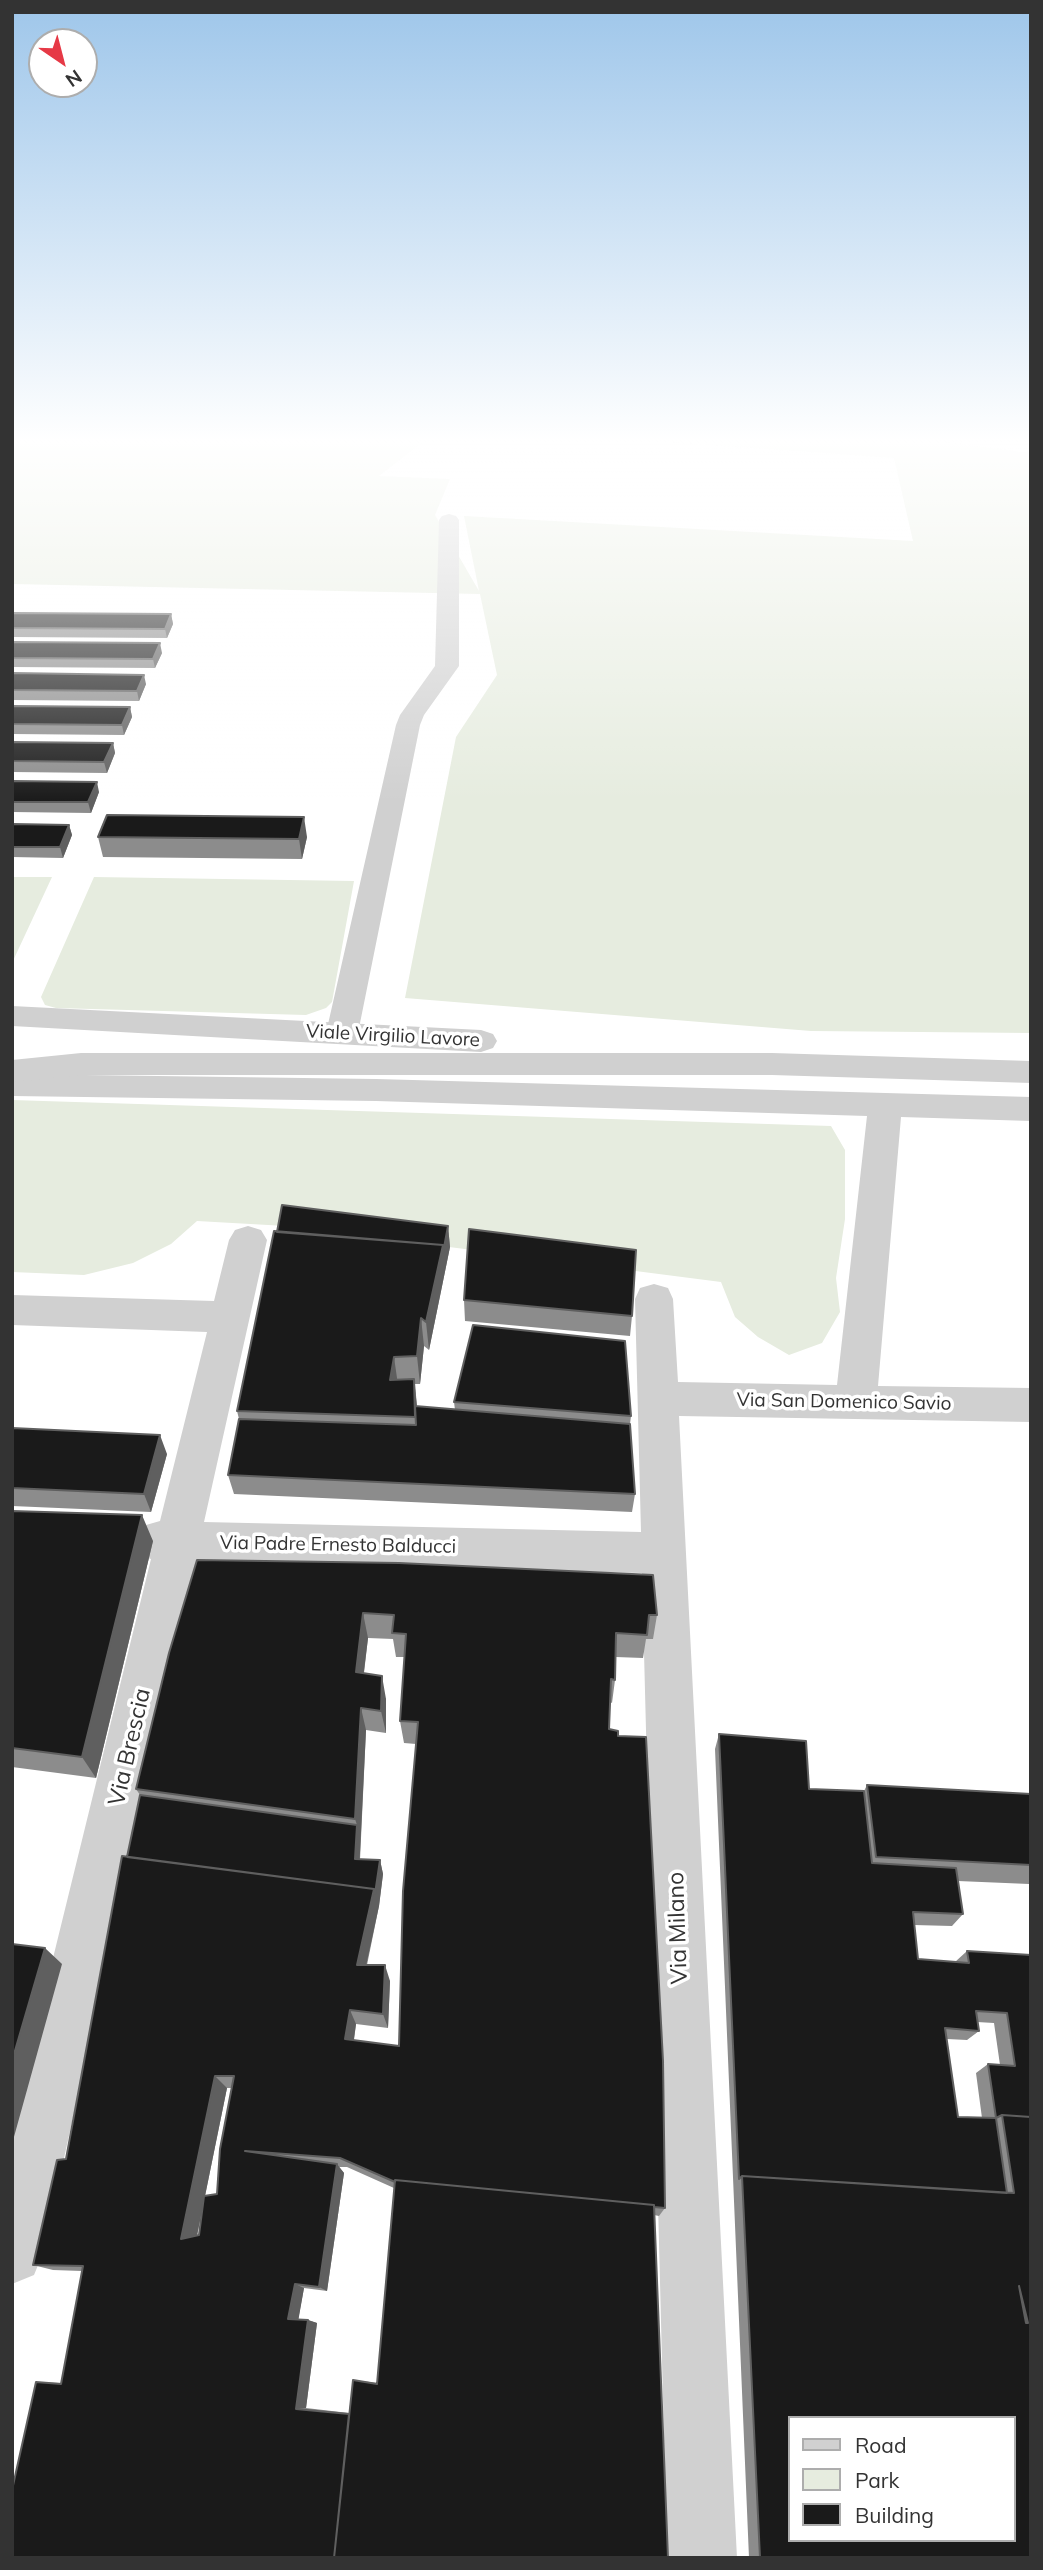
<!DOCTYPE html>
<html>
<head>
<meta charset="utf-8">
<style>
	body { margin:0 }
	#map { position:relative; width:1043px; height:2570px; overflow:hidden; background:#fff; font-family:Mulish,sans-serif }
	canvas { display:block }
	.frame { position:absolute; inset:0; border:14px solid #333; pointer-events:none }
	.legend { position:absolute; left:788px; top:2416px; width:228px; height:126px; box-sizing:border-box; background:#fff; border:2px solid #adadad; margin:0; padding:9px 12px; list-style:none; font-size:21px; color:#333 }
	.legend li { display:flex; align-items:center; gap:14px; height:35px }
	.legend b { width:35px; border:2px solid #adadad }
	.north { position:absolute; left:28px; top:28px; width:70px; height:70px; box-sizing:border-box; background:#fff; border:2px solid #adadad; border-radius:50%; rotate:145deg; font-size:19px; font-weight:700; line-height:28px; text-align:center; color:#333 }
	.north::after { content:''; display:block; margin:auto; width:24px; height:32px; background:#e63946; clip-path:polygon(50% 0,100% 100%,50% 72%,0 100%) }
</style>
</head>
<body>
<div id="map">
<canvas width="1043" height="2570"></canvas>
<div class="frame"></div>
<ul class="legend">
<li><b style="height:9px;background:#d0d0d0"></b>Road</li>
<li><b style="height:19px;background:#e6ecdf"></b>Park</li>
<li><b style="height:19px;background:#1a1a1a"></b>Building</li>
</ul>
<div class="north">N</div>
</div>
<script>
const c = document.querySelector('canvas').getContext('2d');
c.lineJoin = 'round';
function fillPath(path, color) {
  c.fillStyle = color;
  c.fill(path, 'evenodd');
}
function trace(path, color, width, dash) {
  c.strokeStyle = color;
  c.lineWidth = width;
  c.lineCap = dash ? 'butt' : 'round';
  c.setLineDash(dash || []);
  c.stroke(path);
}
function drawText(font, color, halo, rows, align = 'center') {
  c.font = font + ' Mulish,sans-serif';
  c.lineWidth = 7;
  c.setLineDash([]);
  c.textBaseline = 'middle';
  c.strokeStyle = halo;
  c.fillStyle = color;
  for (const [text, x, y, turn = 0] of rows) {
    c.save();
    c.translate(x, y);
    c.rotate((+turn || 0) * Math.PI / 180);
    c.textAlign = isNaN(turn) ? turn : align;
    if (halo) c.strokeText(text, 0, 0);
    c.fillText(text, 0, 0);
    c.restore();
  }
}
const green = new Path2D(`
	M12,442H423L379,476L450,479L435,515L479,591L464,516L913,541L894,458L666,442H946L1031,453V1033L811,1031L405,998L456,737L497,675L480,594L12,584Z
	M12,877H52L12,963Z
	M94,877L354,881L332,1002L326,1008L306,1015L56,1008L45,1005L41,997Z
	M12,1100L831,1126L845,1150V1219L836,1278L840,1312L822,1343L789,1355L758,1337L735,1317L721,1282L286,1226L197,1221L171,1244L133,1263L84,1275L12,1272Z`);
const minor = new Path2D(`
	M449,514L456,516L459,520V666L424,715L420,725L358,1033L353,1040L342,1043L331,1040L326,1033L396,725L400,715L435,666L439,520L442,516Z
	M12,1074L376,1079L1031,1097V1121L901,1117L878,1386L1031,1388V1422L679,1416L737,2558H667L642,1573L196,1562L43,2253L34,2275L12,2284V2125L151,1559L139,1555L133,1541L139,1527L160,1521L207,1332L12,1325V1295L214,1301L229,1240L235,1230L248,1226L261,1230L267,1240L204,1522L641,1532L635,1299L640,1288L654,1284L668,1288L673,1299L678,1382L837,1385L867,1116L376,1101L12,1096Z`);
const tertiary = new Path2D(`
	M12,1006L481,1030L493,1034L497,1041L493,1048L481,1052L12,1026Z
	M81,1053H772L1031,1061V1083L772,1075H81L12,1082V1060Z`);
const wall = new Path2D(`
	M12,614H171L173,624L167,638L12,637Z
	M12,642L162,653L155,668L12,667Z
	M12,673L146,684L139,701L12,700Z
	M12,706L130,707L132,717L124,735L12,734Z
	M12,742L113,743L115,753L107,773L12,772Z
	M12,781L99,792L91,813L12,812Z
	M12,824L69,825L72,835L63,858L12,857Z
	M98,837H307L302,859L103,857Z
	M448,1226L450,1247L429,1350L424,1346L420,1384H415L417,1406L455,1410L454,1402L631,1416L630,1424L635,1494L632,1512L234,1494L228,1475L239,1419L237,1411Z
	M464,1300L632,1316L630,1336L465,1321Z
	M12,1428L167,1454L151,1512L12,1506Z
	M12,1511L153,1541L96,1778L12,1767Z
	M197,1560L657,1615L653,1639H646L643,1658L616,1657L615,1680L612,1703L610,1702L609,1729L618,1736L665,2208L659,2216L654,2215L668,2558L36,2382L62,2383L82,2271L53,2270L33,2265L66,2159L140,1795L136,1789ZM368,1638L393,1639L396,1657H405L400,1721L404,1743L416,1744L399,2046L354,2040L356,2024L388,2028L390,1981L367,1965L379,1906L383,1874L380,1860H360L366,1730L386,1733V1699L364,1673ZM227,2088H232L217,2194L205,2196ZM339,2167H347L394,2188L378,2383L353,2380L349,2413L306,2408L317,2323L308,2320H298L304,2288L327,2291L344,2173ZM203,2206L199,2235L197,2236Z
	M719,1734L809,1789L864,1791L867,1785L1031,1794V1895L1029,1884L958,1881L963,1914L952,1926L914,1925L918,1959L955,1962L967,1951L1031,1955V2558H749L715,1749ZM977,2022L994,2023L1000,2065L988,2064L976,2073L982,2118L958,2117L947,2039L967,2040L979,2031Z`);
const shadedWall = new Path2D(`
	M171,614L173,624L167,638L165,629Z
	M160,643L162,653L155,668L153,659Z
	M144,675L146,684L139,701L137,691Z
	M130,707L132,717L124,735L122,725Z
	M113,743L115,753L107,773L104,762Z
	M97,782L99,792L91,813L88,802Z
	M304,817L307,837L302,859L299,839Z
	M69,825L72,835L63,858L60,847Z
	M448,1226L450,1247L429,1350L426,1322L443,1245Z
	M421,1318L424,1346L420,1384L417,1356Z
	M394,1357L398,1385L390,1380Z
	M414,1379L417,1407L418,1444L415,1417Z
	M160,1435L167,1454L151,1512L144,1494Z
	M142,1515L153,1541L96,1778L82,1757Z
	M363,1613L368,1638L361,1695L356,1672Z
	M382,1676L386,1699V1733L381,1711Z
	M361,1708L366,1730L359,1873L355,1859L357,1825L355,1819Z
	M380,1860L383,1874L379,1906L363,1980L357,1965Z
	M45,1948L62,1964L12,2144V2061Z
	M385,1965L390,1981L388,2028L383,2014Z
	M350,2010L356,2024L352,2052L345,2039Z
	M215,2076L227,2088L195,2245L181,2239Z
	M337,2164L344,2173L327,2291L319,2287Z
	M295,2284L304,2288L298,2322L288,2319Z
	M308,2320L317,2323L306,2408L296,2409Z`);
const building = new Path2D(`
	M13,613L171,614L165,629L12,628Z
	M12,642L160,643L153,659L12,658Z
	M12,673L144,675L137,691L12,690Z
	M12,706L130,707L122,725L12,724Z
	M12,742L113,743L104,762L12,761Z
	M12,781L97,782L88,802H12Z
	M107,815L304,817L299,839L98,837Z
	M12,824L69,825L60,847H12Z
	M282,1205L448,1226L443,1253V1245L277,1232Z
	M469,1229L636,1250L632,1316L464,1300Z
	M274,1231L443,1245L426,1322L421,1318L417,1356L394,1357L390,1380L414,1379L415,1417L237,1411Z
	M473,1325L625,1341L631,1416L454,1402Z
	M415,1406L630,1424L635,1494L228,1475L239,1419L416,1425Z
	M12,1428L160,1435L144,1494L12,1488Z
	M12,1511L142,1515L82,1757L12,1748Z
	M197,1560L399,1563L653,1575L657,1615H649L647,1635L616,1633L615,1680L611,1679L609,1729L618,1731V1736L646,1737L663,2061L665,2208L654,2207V2205L395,2180V2182L340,2158L245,2151L337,2164L319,2287L295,2284L288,2319L308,2320L296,2409L349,2414L334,2558H12V2490L36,2382L61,2384L83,2266L33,2265L57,2160L66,2159L122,1856L374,1889L357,1965H385L383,2014L350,2010L345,2039L399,2046L403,1891L418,1722L400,1721L406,1634L392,1633L394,1615L363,1613L356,1672L382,1676L381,1711L361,1708L355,1819L136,1789L169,1653ZM215,2076H234L220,2149L217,2194L204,2196L199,2235L181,2239Z
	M719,1734L806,1741L809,1789L864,1791L872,1863L956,1868L963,1914L913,1912L918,1959L969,1963L967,1951L1031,1955V2117L1002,2115L996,2118L1007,2193L742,2176L739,2179ZM976,2011L1007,2013L1015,2066L988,2064L996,2118L958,2117L945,2028L979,2031Z
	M867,1785L1031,1794V1865L876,1857Z
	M140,1795L357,1825L355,1859L380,1860L375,1894L374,1889L127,1857Z
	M12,1944L45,1948L12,2061Z
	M1002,2115L1031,2117V2558H760L742,2176L1014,2193ZM1019,2286L1028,2323H1026ZM789,2418H1013V2540H789Z
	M395,2180L654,2205L668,2558H334L353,2380L377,2384Z`);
const streetNames = [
	["Viale Virgilio Lavore",393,1036,3],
	["Via San Domenico Savio",844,1402,1],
	["Via Padre Ernesto Balducci",338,1545,1]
];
const nearStreetnames = [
	["Via Brescia",130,1747,-77],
	["Via Milano",678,1928,-92]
];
fillPath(green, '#e6ecdf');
fillPath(minor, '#d0d0d0');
fillPath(tertiary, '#d0d0d0');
fillPath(wall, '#8c8c8c');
fillPath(shadedWall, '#5f5f5f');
fillPath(building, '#1a1a1a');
trace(building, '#5f5f5f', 2);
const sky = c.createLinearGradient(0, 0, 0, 802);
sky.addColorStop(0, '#9ec6ea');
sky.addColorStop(0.55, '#fff');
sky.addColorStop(1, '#ffffff00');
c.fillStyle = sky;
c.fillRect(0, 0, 1043, 802);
drawText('19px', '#333', '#fff', streetNames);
drawText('23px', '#333', '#fff', nearStreetnames);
</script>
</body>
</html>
